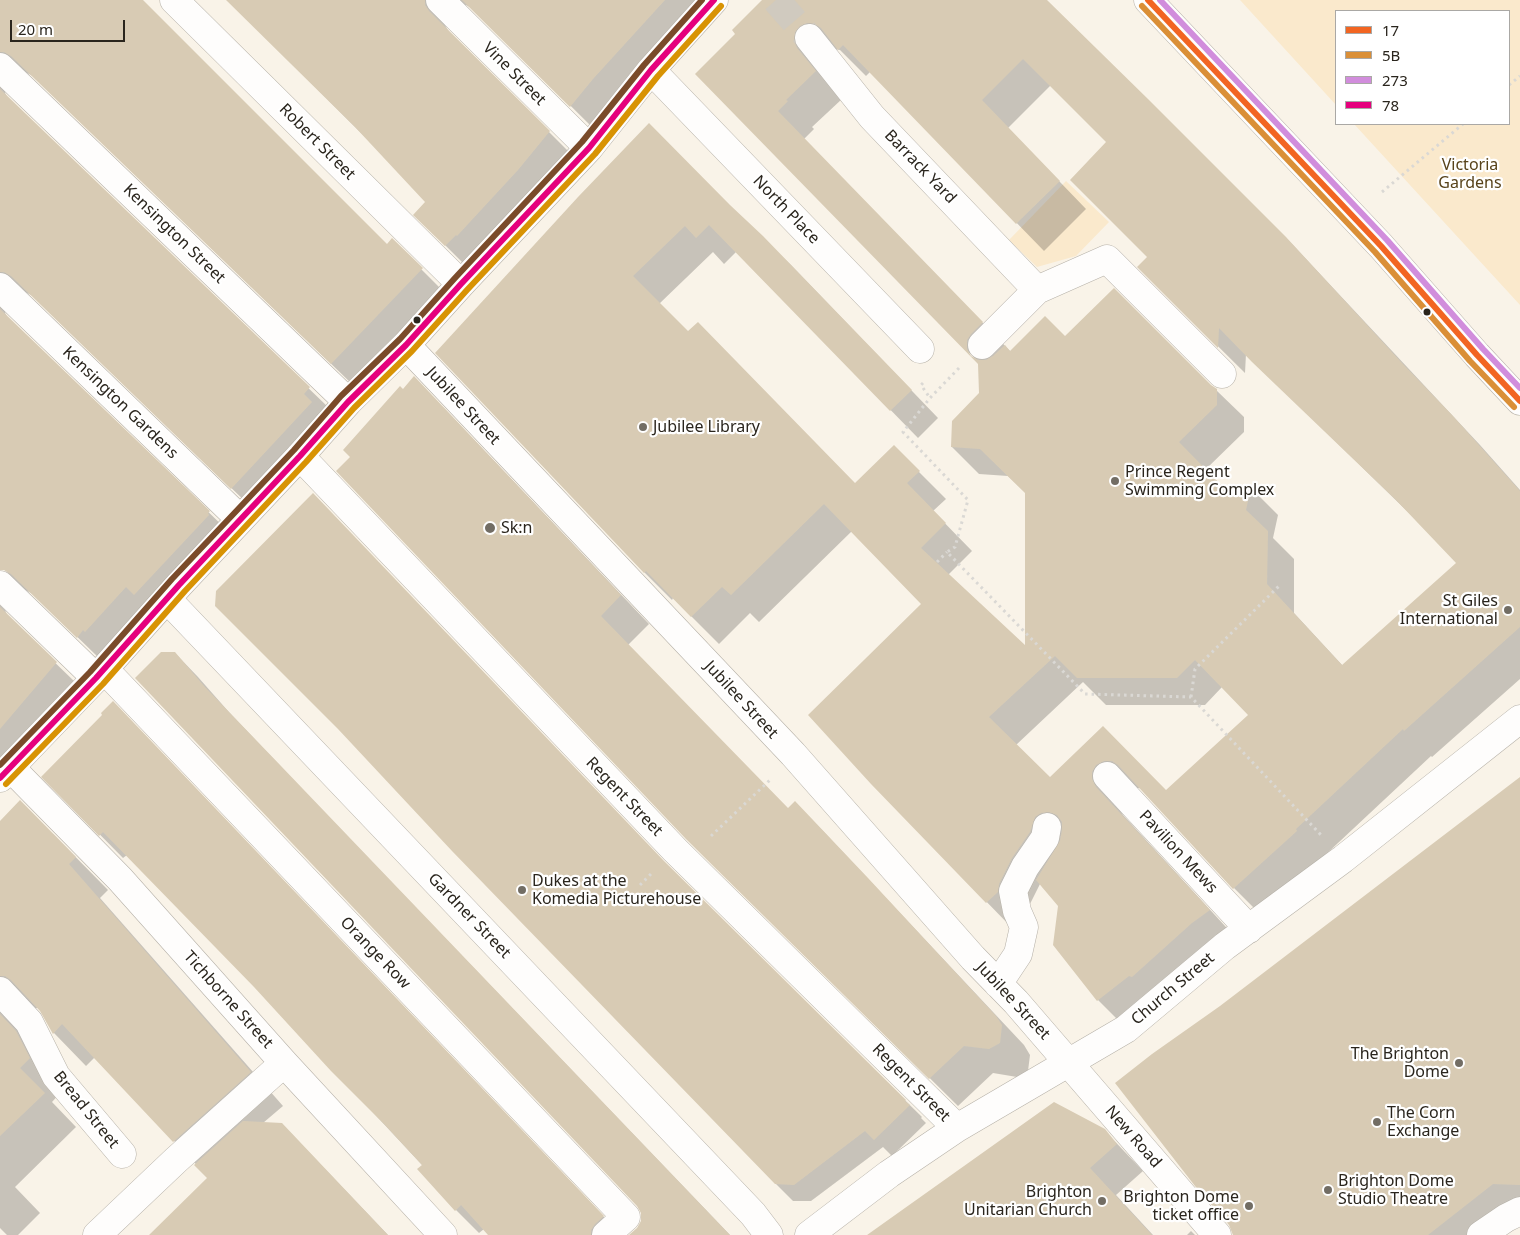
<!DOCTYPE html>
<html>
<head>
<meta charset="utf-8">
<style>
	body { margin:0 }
	#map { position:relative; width:1520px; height:1235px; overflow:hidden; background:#f9f3e8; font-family:"Noto Sans",sans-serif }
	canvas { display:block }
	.legend { position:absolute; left:1335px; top:10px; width:175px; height:115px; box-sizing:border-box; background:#fff; border:1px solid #aaa8a5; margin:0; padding:6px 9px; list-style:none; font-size:15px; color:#2a251d }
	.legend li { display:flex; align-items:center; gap:10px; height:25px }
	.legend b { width:25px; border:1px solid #aaa8a5 }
	.scale { position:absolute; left:10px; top:20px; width:115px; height:22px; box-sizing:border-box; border:2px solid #2a251d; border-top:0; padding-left:6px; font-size:15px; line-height:18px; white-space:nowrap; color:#2a251d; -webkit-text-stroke:4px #fff; paint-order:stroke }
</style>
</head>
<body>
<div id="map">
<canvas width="1520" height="1235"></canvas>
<ul class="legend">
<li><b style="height:6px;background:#f26522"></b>17</li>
<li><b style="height:6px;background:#da8f37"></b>5B</li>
<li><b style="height:6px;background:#d18ddc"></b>273</li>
<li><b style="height:6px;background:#e5007d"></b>78</li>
</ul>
<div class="scale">20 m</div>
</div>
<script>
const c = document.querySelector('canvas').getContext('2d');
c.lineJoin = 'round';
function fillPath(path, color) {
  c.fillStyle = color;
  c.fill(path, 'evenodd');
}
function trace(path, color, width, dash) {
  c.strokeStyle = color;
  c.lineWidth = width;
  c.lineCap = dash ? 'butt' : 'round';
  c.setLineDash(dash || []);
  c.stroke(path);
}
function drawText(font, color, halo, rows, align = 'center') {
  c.font = font + ' "Noto Sans",sans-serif';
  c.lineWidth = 4.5;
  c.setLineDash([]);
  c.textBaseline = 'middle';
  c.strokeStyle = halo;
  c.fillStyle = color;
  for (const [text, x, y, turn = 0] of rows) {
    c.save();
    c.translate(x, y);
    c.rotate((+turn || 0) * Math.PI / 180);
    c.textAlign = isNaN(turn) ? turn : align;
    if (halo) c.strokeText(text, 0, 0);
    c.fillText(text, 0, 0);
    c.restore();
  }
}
const green = new Path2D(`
	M1240,0H1520V305L1354,124H1509V11H1336V105Z
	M1066,181L1109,222L1076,256L1037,267L1009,240Z`);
const shadow = new Path2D(`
	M0,0H141L387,245L392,240L442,290L352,384L33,76L25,72H17L5,84V93L8,98L329,408L252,508L33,296L25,292H16L5,304V313L8,318L229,532L98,657L33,594L25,590L5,570L0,551Z
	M228,0H704L591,126L473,9L466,5H457L445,16V25L449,32L569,152L466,266L415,215L427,202L394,166Z
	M764,0H1045L1292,244L1480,445L1520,490V679L1432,757L1431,756L1261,915L1234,888L1142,789L1139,788H1131L1119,808L1123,815L1236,938L1125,1027L1098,1000L1059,906L1040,884L1026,912L1014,930L872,784L923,604L852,531L759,622L750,613L719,644L673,598L672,600L644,572L579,197L733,210L791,265L938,418L918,438L736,252L724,264L713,252L659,304L688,333L856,485L894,447L946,499L933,511L972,551L948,575L1026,648L1027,494L1008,476L979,474L952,447L980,394L979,363L697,74L737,34ZM835,49L840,50L866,76L870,72L1044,251L1086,209L1008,128L1051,85L1108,142L1149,257L1138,267L1245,373L1246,354L1411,515L1458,563L1343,666L1294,613V559L1273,538L1278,515L1251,488L1231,496L1205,470L1244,432V417L1216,390L1210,386L1065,337L1011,352L804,139L814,129L812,127L842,99ZM1083,682L1106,705H1205L1222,687L1249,715L1166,792L1103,728L1050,779L1016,745Z
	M442,406L649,624L628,645L788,809L795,803L823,831L1024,1045L1030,1055L1028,1071L1017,1077L993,1073L958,1106L716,867Z
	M0,605L5,610L8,617L76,683L0,773Z
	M175,653L198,677L228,711L304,791L730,1235H631L638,1229L642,1222L643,1214L638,1206Z
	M104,715L136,726L621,1235H489L484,1229L479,1233L456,1210L423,1166L255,986L127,855L123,858L43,777Z
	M1520,779V1212L1490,1235H1233L1220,1007Z
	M0,824L53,834L108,890L100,898L283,1106L263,1123L282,1124L388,1235H151L209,1178L95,1057L86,1066L54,1033L42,1011L38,1008H29L62,1091L52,1102L76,1127L15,1187L40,1213L18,1235H7L0,1228Z
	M677,875L922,1117L921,1118L926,1123L892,1156L883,1147L811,1201H793L776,1184Z
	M1104,1130L1143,1171L1116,1195L1153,1235H870Z
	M1191,1231L1195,1235H1187Z`);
const building = new Path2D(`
	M0,0H143L387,244L392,238L423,268L331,364L11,56L4,52H0Z
	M226,0H425V5L429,11L550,131L518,170L457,236L456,235L445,246L413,215L425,202L355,127Z
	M462,0H665L593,79L570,107Z
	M762,0H1047L1148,99L1286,237L1402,363L1453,416L1520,491V627L1404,731L1403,729L1296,829L1297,831L1233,889L1118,765L1112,761H1104L1096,765L1092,772V779L1096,787L1210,910L1192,923L1132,977L1129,976L1097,1001L1053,945L1058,906L1036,880L1060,841L1062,830V822L1057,815L1049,812L1041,813L1035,817L1030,832L1012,858L999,884L998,892L986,903L871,784L808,715L921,604L824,504L731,595L722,587L691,617L646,571L644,573L435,353L578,197L649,123L730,205L763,236L912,390L890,411L709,225L696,238L685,226L633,276L688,331L698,322L855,483L894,445L920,471L907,483L946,523L921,548L1025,645V493L980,449L951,447L952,421L979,393L978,364L695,74L735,34L732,30ZM807,23L815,24L821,28L838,50L843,45L1016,224L1060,181L982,100L1023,59L1106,142L1070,180L1147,257L1137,267L1218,348L1219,328L1252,362L1396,500L1456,563L1342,665L1267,584L1268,531L1246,510L1251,487L1231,495L1179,442L1217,405V389L1211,385L1114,288L1065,336L1045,316L1010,351L1005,345L993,356L986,360H978L971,356L967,349V340L971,334L983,322L778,111L788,101L786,100L816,71L797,48L794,41L795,32L800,26ZM1055,656L1077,678H1177L1195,660L1248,715L1166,790L1103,726L1050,777L989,717Z
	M0,89L310,387L304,394L312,402L231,489L11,276L4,272H0Z
	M0,309L210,511L208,513L209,515L134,595L126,587L85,632L83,630L77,638L11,574L4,570H0Z
	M414,376L621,595L601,616L788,808L795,801L868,878L996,1016L1002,1025L1000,1043L989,1049L964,1046L929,1079L686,839L336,471L350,457L343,450L400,386L403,389Z
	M313,493L664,861L906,1100L905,1101L910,1105L874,1140L865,1131L794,1185L775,1184L452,851L338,729L215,606L216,591Z
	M0,607L57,662L0,729Z
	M161,652H175L204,686L281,766L730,1235H629L637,1228L641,1221V1213L637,1206L135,678Z
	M113,701L604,1216L595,1224L591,1230V1235H488L461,1205L455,1211L417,1169L422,1165L385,1125L331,1071L254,987L103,832L99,836L41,777L102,715L101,713Z
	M1520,777V1185L1493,1184L1428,1235H1233L1229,1225L1195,1186L1115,1083L1152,1054L1220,1006Z
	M20,800L76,857L69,864L251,1072L173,1142L62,1024L53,1034L40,1011L11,980L5,976H0V821Z
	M0,1014L16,1031L30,1058L20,1068L45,1093L0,1136Z
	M1054,1102L1105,1129L1117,1144L1090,1168L1152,1235H867Z
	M243,1121L282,1123L388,1235H149L207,1178L194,1165Z`);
const minorTunnel = new Path2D(`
	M776,0L809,38`);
const path = new Path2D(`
	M1509,85L1520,76
	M1382,192L1463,124
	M959,368L930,398L903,432L968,500L955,547L947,552L1085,694L1191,697L1321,835
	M923,383L921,385L930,398
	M937,562L947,552
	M1191,697L1195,669L1279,586
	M711,836L771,779
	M640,885L652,873`);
const minor = new Path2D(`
	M174,0L461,284
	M440,0L589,148
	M1148,0L1381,246L1477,355L1520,401
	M809,38L872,117L1037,290
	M0,67L348,402
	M651,70L920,349
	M0,287L240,519
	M406,345L793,754L973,958L1016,1002L1217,1235
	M982,345L1037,290L1107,259L1222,374
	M300,456L675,850L957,1128
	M0,585L96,678
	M167,599L753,1214L769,1235
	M104,669L626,1217L606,1235
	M11,768L120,879L284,1063L443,1235
	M1107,776L1249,929
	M0,778L96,678L179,585L300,456L348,402L406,345L461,284L589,148L651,70L714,0
	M998,984L1018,954L1024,927L1017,911L1013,891L1025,867L1045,838L1047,827
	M0,991L29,1022L56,1076L122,1154
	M97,1235L176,1160L284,1063
	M809,1235L889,1174L957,1128L1126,1029L1225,946L1343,859L1520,719
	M1481,1235L1506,1218L1520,1211`);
const bus1 = new Path2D(`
	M1148,0L1381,246L1477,355L1520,401`);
const bus2 = new Path2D(`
	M1142,6L1375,252L1470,361L1514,407`);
const bus3 = new Path2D(`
	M1160,0L1387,240L1483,349L1520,388`);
const bus4 = new Path2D(`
	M0,778L96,678L179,585L300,456L348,402L406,345L461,284L589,148L651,70L714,0`);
const bus5 = new Path2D(`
	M6,784L103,684L185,591L306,462L354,408L412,351L467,290L595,154L658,76L721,6`);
const bus6 = new Path2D(`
	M0,765L90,672L172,579L294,450L341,396L400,339L455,278L582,142L644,65L702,0`);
const markers = [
	[1427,312,4.5,"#2a251d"],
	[417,320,4.5,"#2a251d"],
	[643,427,5,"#726d64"],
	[1115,481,5,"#726d64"],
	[490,528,6,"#726d64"],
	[1508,610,5,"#726d64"],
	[522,890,5,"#726d64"],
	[1459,1063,5,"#726d64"],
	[1377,1122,5,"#726d64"],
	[1328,1190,5,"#726d64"],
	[1102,1201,5,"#726d64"],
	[1249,1206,5,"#726d64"]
];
const streetNames = [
	["Vine Street",514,74,45],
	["Robert Street",317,142,45],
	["Barrack Yard",920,167,46],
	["North Place",786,210,46],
	["Kensington Street",174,234,44],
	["Kensington Gardens",120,403,44],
	["Jubilee Street",463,406,47],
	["Jubilee Street",741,700,47],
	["Regent Street",624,797,46],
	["Pavilion Mews",1178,852,47],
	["Gardner Street",469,916,46],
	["Orange Row",375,953,46],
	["Church Street",1173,989,-40],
	["Tichborne Street",228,1000,48],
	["Jubilee Street",1013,1001,47],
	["Regent Street",911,1083,45],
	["Bread Street",86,1110,51],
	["New Road",1133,1137,49]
];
const parkNames = [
	["Victoria",1470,165],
	["Gardens",1470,183]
];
const poiNames = [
	["Jubilee Library",653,427],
	["Prince Regent",1125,472],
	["Swimming Complex",1125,490],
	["Sk:n",501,528],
	["St Giles",1498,601,"right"],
	["International",1498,619,"right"],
	["Dukes at the",532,881],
	["Komedia Picturehouse",532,899],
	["The Brighton",1449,1054,"right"],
	["Dome",1449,1072,"right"],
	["The Corn",1387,1113],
	["Exchange",1387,1131],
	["Brighton Dome",1338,1181],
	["Studio Theatre",1338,1199],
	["Brighton",1092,1192,"right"],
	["Unitarian Church",1092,1210,"right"],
	["Brighton Dome",1239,1197,"right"],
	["ticket office",1239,1215,"right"]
];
fillPath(green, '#fae9cc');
fillPath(shadow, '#0003');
fillPath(building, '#d8cbb4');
trace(minorTunnel, '#d0cabf', 28, [28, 14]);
trace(minor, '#b5b0a7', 29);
trace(path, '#dad8d4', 3, [2.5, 4]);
trace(minor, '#fefdfc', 28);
trace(bus1, '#f26522', 6);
trace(bus2, '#da8f37', 6);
trace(bus3, '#d18ddc', 6);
trace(bus4, '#e5007d', 6);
trace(bus5, '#d89304', 6);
trace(bus6, '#7a4b2a', 6);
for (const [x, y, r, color] of markers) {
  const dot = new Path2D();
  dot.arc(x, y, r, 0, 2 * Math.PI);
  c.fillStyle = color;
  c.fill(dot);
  trace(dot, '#fff', 2);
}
drawText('16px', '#2a251d', '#fff', streetNames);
drawText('16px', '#58431b', '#fff', parkNames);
drawText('16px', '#2a251d', '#fff', poiNames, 'left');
</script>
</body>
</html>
